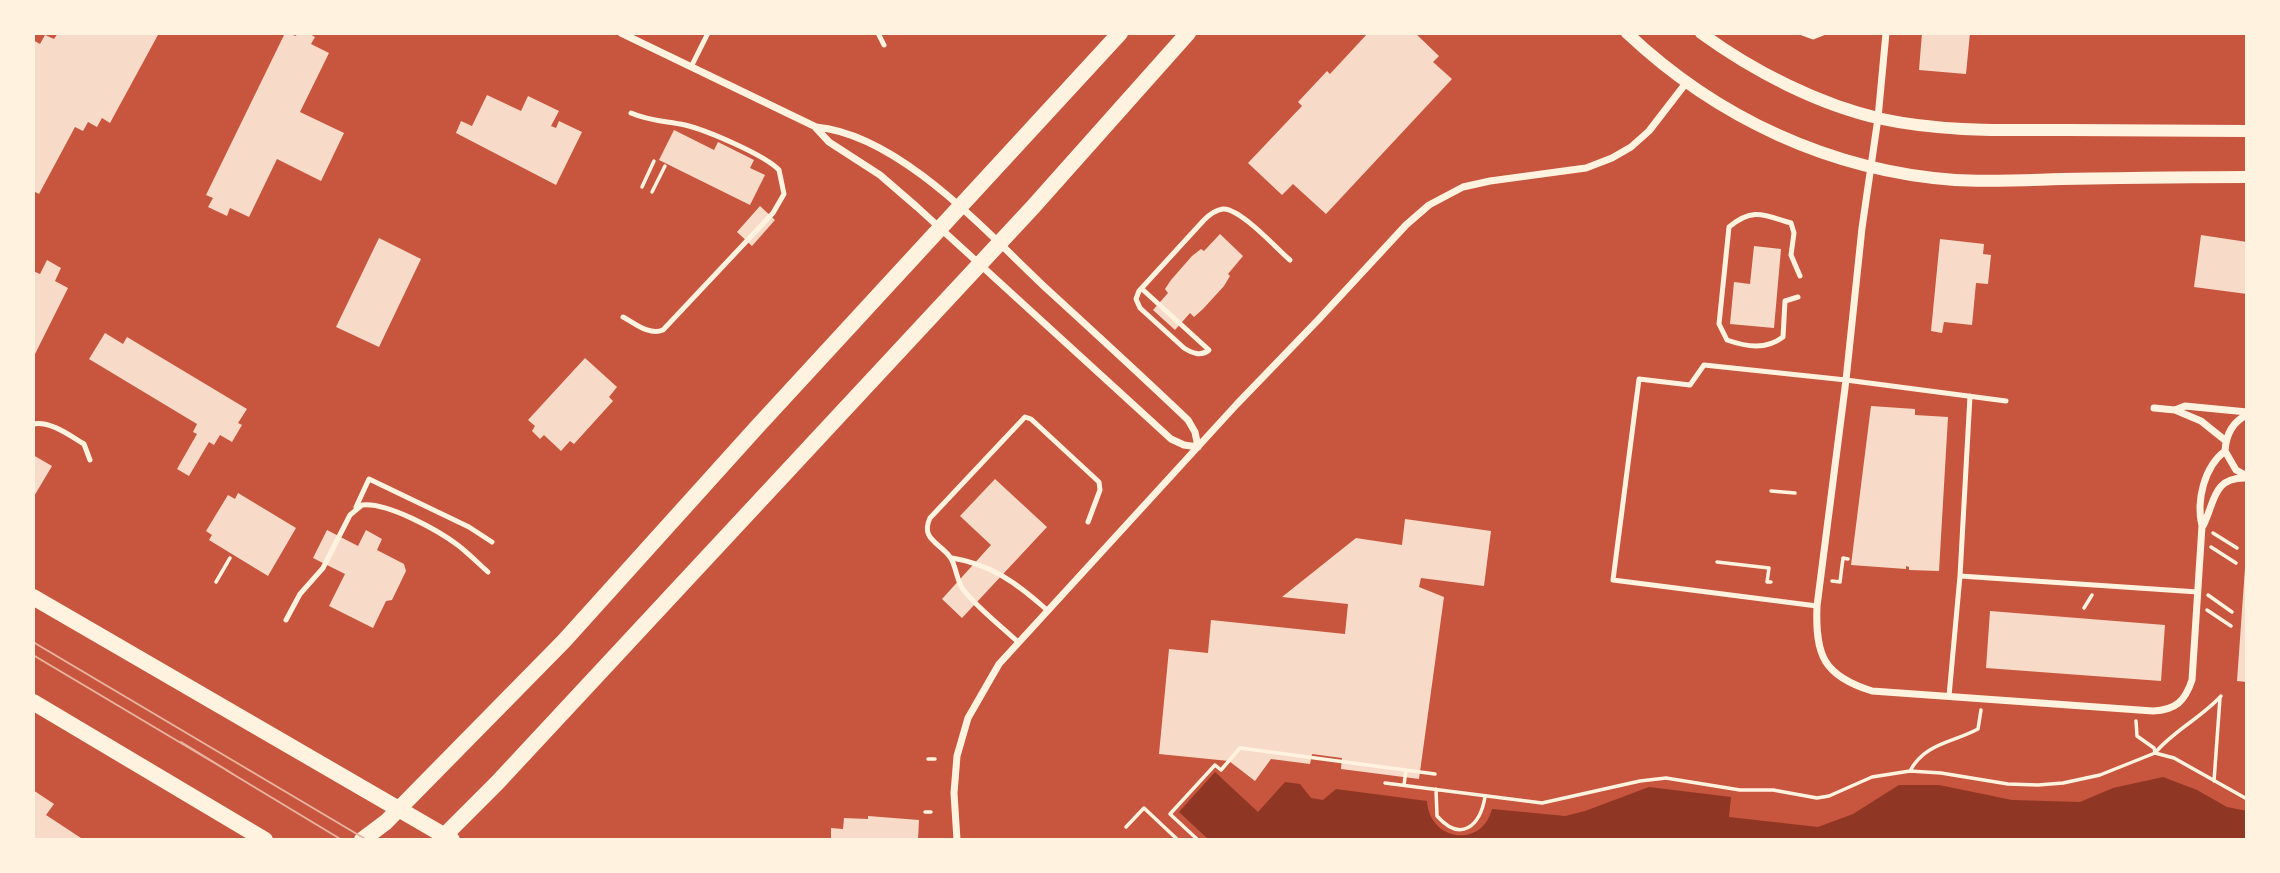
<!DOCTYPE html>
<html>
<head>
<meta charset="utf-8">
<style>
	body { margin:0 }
	#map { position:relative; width:2280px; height:873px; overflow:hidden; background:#c8553d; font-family:"DM Sans",sans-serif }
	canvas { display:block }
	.frame { position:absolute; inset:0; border:35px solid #fff3e0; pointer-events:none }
</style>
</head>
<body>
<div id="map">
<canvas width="2280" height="873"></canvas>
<div class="frame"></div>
</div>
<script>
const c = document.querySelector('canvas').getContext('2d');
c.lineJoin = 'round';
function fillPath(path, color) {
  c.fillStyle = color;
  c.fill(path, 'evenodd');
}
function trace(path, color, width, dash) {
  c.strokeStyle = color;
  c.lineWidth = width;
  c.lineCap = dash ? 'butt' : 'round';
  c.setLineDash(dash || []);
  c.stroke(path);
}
const water = new Path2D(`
	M1215,772L1258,812L1285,782L1300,784L1311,798L1323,800L1336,789L1427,801C1429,841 1482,849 1492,809L1565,816L1585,811L1649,787L1731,797L1729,817L1818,827L1853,814L1899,785H1939L2012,800L2080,802L2113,788L2163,777L2197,790L2227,807L2247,811V840H1209L1179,812Z`);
const building = new Path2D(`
	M58,33H159L110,123L102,118L97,127L88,122L83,131L75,127L39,194L33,191V40L40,44L45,35L54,39Z
	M285,33L296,36L297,33H308L315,37L311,44L329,53L300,112L344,133L321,181L277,159L249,217L230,208L227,216L208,207L213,198L206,195Z
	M1368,33H1415L1439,56L1433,62L1452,79L1326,214L1293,184L1282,195L1248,163L1302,106L1298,102L1327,71L1330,74Z
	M1922,33H1970L1966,74L1919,70Z
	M487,95L521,111L528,96L559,111L551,126L556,128L559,121L582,132L556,185L456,133L461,121L472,126Z
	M674,130L714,150L718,142L754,160L750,168L765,175L750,205L659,160Z
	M760,206L775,220L752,246L737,232Z
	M1220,234L1243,256L1228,274L1230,276L1224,286L1203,309L1194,317L1190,313L1175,330L1153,310L1168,293L1165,289L1171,280L1192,256L1201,249L1204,251Z
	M2201,235L2247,242V294L2194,287Z
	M379,238L421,259L379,347L336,327Z
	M1940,239L1984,244L1983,254L1991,255L1988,284L1976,283L1972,325L1944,322L1942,333L1931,331Z
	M1754,246L1781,249L1774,328L1730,324L1734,282L1750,284Z
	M47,260L61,268L55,281L68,288L33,358V271L40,274Z
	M105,333L123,344L127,337L247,409L238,423L242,425L232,442L220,435L214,445L209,442L189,476L177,469L197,434L193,432L197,424L89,359Z
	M585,358L617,387L609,397L613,401L574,444L570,441L561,451L544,435L540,439L532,431L535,426L528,420Z
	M1871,406L1915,409V415L1948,417L1939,571L1909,570V567L1906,566V569L1851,565Z
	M33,455L52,466L33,498Z
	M995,479L1047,527L962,618L942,599L991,545L960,516Z
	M238,493L296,528L268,576L209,540L212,535L206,531L228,495L235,499Z
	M1405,519L1491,531L1484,586L1421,578L1419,587L1444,597L1419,779L1341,769L1342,758L1312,754L1310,764L1271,759L1255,781L1229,761L1159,754L1169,649L1208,653L1211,620L1345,634L1348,604L1282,597L1356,538L1402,545Z
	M327,530L358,546L366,530L382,539L377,550L404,564L406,571L392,600L386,601L373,628L329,606L345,574L313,558Z
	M2245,568H2247V682L2237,681Z
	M1990,611L2165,625L2161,681L1986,668Z
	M33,790L54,804L46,815L84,840H33Z
	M868,816L919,820L918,840H831V828L843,829L844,818L868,819Z`);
const path = new Path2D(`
	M642,187L654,161
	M652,192L665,166
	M1771,491L1795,493
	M2213,533L2237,548
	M2211,547L2236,563
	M1717,562L1769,568L1767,582H1771
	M1832,581L1840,582L1843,558L1848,559
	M216,582L230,558
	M2208,595L2232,612
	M2084,608L2092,595
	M2207,610L2231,626
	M2136,721L2137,736L2154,748L2155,753C2173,731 2201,718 2221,696
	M928,759H935
	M1910,771C1925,743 1952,743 1978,729L1981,710
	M2214,781L2220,698
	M1385,783L1542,803L1640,781L1666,778L1740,790H1773L1817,798L1829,796L1872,777L1910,771L1941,773L2008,784L2038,785L2063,783L2100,775L2155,753L2174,758L2247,799
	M1404,785L1406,770
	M1436,789L1437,816C1461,843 1480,826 1485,797
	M925,812H931
	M1126,827L1144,808L1178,840
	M1198,840L1170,814L1215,765L1221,770L1240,748L1435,774`);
const service = new Path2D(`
	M878,33L884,45
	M1802,33L1813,37L1823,33
	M691,67L708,33
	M1142,289L1209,350C1201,357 1192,353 1184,348L1140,308L1136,299L1139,291L1204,220C1209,215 1215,210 1223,209C1240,208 1276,248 1290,260
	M1798,297L1785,301L1783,337C1766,350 1747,347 1727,340L1719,324L1729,227C1753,207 1764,215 1791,223L1794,233L1791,255L1800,276
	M623,317C635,323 649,336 663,330L773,213L784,194L779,170C765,155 706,130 685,125C666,121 649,121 631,113
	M33,424C51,421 69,435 84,444L90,460
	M356,507L369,479L469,527L492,542
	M952,558C991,564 1018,584 1047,610
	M1960,576L2198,592
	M1817,606L1613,580L1639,379L1690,385L1704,365L1846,380L2006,401
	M286,620L300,594L323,568L350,515L362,505C387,502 438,530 459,546C469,554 478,563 488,572
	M1018,642C1001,626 975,606 962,588C956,578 956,565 950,557C940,543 920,539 930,518L1025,417L1031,419L1099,482L1100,490L1088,522
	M1949,696L1960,576L1970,396`);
const minor = new Path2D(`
	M621,33L816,127C901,135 988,234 1048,290C1095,333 1142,376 1188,420L1195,432L1198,447
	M1886,33L1878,118L1862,228L1846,380L1817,606C1815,656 1824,676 1872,691L2153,711C2176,710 2185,701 2192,680L2202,526C2196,501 2204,467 2225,451
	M816,128L829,142L880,175L917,207L1171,439L1184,445L1198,447
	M2154,408L2175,410L2185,406L2247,412
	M2175,410L2201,421L2226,441
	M2247,415C2232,422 2226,435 2225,451L2236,470L2247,476
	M2203,526C2215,503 2212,477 2246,478
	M957,840L954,793L957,756L968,718L999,664L1237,404L1319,319L1406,225L1429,205L1463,187L1490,181L1586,168L1612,158L1631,147L1649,131L1686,83`);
const tertiary = new Path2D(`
	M1627,33C1717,118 1831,171 1955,180C1990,182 2026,180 2061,179C2123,178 2185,177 2247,177
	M1701,33C1753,71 1819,105 1882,119C1942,132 2005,130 2067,130C2127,130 2187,131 2247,131`);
const primary = new Path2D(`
	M33,597L452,840
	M33,702L265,840
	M362,840L386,822L564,641L757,427L1120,33
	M440,840L497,783L1033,207L1188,33`);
const tram = new Path2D(`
	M33,642L367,840
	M33,655L233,774L181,742
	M226,770L342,840`);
fillPath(water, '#8f3625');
fillPath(building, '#f7dbc8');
trace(path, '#fff3e0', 3.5);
trace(service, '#fff3e0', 5);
trace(minor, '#fff3e0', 7);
trace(tertiary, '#fff3e0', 12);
trace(primary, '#fff3e0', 16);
trace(tram, '#e9b49f', 2);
</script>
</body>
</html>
